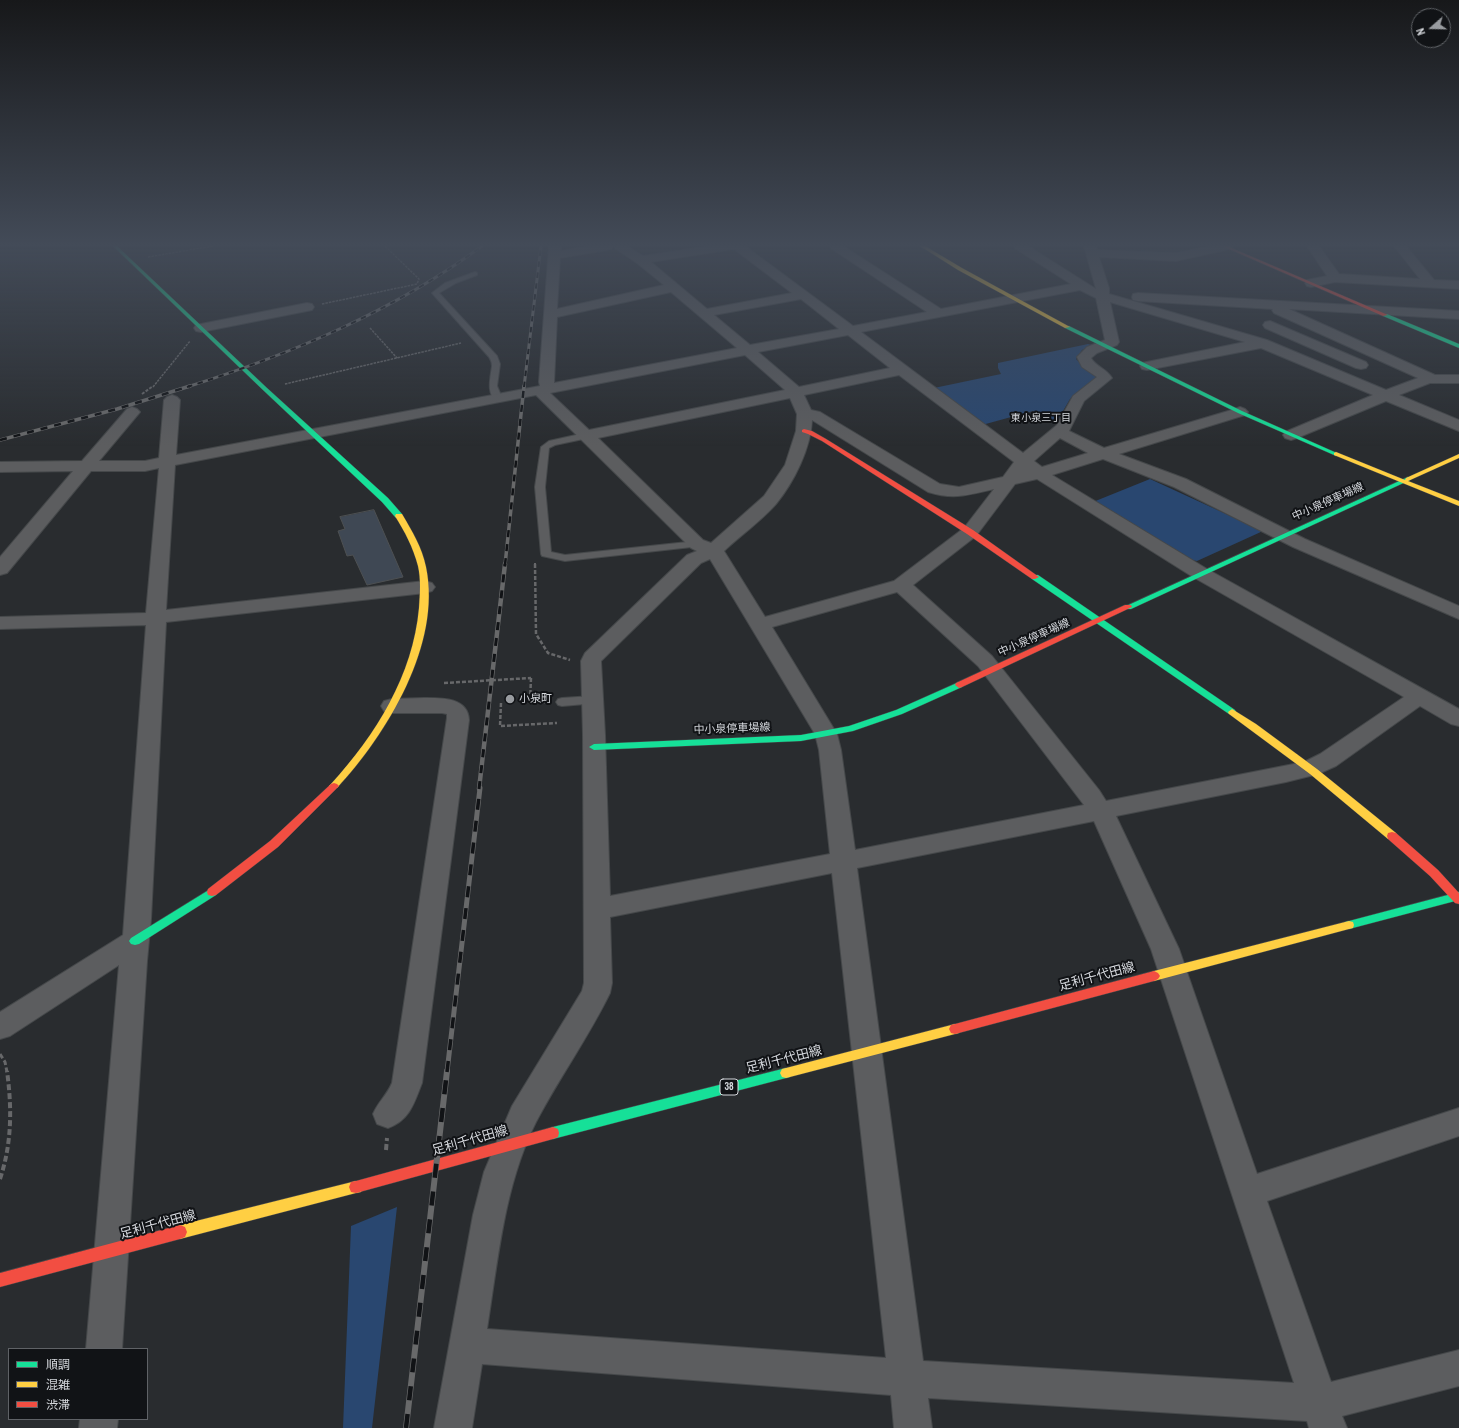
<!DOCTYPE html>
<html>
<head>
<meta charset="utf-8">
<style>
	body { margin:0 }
	#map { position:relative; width:1459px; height:1428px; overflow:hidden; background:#292c2f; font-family:"Archivo Narrow","Noto Sans JP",sans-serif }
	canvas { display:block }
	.legend { position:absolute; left:8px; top:1348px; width:140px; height:72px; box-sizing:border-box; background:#111316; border:1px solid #5f6266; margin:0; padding:5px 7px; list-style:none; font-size:12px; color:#d5d8dd }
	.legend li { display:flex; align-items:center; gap:8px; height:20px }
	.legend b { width:20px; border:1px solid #5f6266 }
	.north { position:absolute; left:1411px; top:8px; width:40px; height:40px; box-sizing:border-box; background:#111316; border:1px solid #5f6266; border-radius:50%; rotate:250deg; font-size:11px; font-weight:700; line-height:16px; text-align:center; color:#d5d8dd }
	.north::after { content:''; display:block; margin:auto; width:14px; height:18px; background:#999ca0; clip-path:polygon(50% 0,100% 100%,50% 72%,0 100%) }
</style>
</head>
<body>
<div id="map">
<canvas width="1459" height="1428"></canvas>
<ul class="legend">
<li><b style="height:5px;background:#16e098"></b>順調</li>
<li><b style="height:5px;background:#ffcf43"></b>混雑</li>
<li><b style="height:5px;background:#f24e42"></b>渋滞</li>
</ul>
<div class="north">N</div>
</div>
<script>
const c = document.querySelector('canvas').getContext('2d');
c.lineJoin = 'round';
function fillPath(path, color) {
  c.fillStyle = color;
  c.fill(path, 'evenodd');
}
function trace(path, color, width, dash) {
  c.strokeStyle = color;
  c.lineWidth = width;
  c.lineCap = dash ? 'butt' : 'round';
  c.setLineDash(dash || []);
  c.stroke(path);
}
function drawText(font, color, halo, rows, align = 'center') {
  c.font = font + ' "Archivo Narrow","Noto Sans JP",sans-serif';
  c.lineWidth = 4;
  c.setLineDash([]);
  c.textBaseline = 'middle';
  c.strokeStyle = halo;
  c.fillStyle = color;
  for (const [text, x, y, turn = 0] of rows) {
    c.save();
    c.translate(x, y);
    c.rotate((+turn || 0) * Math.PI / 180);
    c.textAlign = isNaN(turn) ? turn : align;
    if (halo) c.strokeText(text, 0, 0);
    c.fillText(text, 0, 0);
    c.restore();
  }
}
const green = new Path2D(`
	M1088,344L1092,345L1082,350L1076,359L1084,367L1099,376L1070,399L1056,423L1033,411L982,425L934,388L1001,374L998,368V363Z
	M1150,479L1263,531L1197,561L1185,559L1093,502Z
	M397,1207L372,1428H343L351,1226Z`);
const building = new Path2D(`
	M374,510L403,577L367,585L353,555L347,556L338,531L345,529L340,517Z`);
const pathFar4 = new Path2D(`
	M148,257L213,246
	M322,304L417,284L419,279L385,246
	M370,328L397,358
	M285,384L461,343
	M153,387L190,341`);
const pathFar3 = new Path2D(`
	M142,394L153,386
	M535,563V565`);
const pathFar2 = new Path2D(`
	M535,564L536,634L548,653L570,660
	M531,678L530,703L547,702
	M501,703L500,726L557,723`);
const pathFar1 = new Path2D(`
	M0,1054L5,1062L7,1072`);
const path = new Path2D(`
	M386,1150L387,1138
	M0,1179C12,1143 12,1108 7,1071`);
const lane = new Path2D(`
	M475,272L477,273V275L456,283L439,293L497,356L500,364L497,386L502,398L498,400C485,397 491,375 492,366C492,363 491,360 489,357L432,293L445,283Z
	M585,433L589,436L588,438L555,445L549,448L545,487L551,552L565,555L697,541L701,542L702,544L701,546L565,561L542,556L541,554L535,487L541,447L549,441Z
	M593,696L597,697L599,700L597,703L562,706L558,705L556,702L558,699L562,698Z`);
const street = new Path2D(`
	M549,246H561V251L590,246H613L611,249L607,250L560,258L557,309L664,285L637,263L616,249L614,246H627L643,256L711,246H745L853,326L927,312L832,249L830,246H843L941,309L1071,284L1016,249L1014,246H1028L1096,289L1084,246H1096L1097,250L1176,253L1212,246H1232L1230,249L1176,261L1099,257L1109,288V294L1267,340L1386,390L1418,378L1274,313L1272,310L1273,309L1138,301L1133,300L1132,297L1133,294L1138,293L1459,311V319L1289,309L1435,375H1459V383H1430L1399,395L1459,420V431L1386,401L1297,438L1291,440L1285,438L1283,435L1285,432L1373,395L1261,348L1147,370L1142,369L1140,366L1142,363L1245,342L1110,302L1119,342L1117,345L1097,353L1091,358C1095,366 1107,369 1112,378L1084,401L1069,431L1104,448L1235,409L1240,407L1245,409L1248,412L1245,415L1119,454L1186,479L1305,539L1459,606V619L1293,547L1174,487L1103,459L1052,475L1207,569L1459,709V726L1451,724L1420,706L1336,766L1318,774L1286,782L1116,816L1179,949L1257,1174L1459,1108V1136L1267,1201L1331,1382L1459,1350V1386L1342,1416L1347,1428H1309L1307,1421L928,1398L932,1428H894L891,1395L482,1364L472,1428H434L473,1215L484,1172L512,1106L582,991L584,983L583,735L581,661L585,653L687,555L697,551L691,548L536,395L175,465L166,610L425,581L432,583L435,587L432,591L425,593L166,622L151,919L147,961L122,1349H86L119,965L10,1036L0,1039V1012L123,935L146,625L0,629V617L146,613L159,468L145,471H91L7,573L0,575V557L73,471L0,472V462L82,461L127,409L132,407L137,409L140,412L99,461H145L159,458L164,400L167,397L172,395L177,397L180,400L176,455L540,386L539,382ZM734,249L792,293L707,309L651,262ZM1080,290L1096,298L1105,340L1087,347L1077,357L1082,367L1097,377L1073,396L1057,425L1023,453L861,332ZM671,292L737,348L554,383L557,317ZM801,299L839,329L750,345L714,315ZM848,335L890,368L799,387L758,352ZM745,355L785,390L589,430L550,393ZM899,375L1014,462L1003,477L959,487L940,484L820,412L811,410L804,395ZM790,398L797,414L796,431L785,465L764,496L711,543L703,540L598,438ZM812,420L928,492C954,500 968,495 994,489L964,528L894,581L765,617L724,551C740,536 762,520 776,504C794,482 811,448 812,420ZM1060,438L1088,453L1042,467L1034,461ZM1037,479L1193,577L1404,697L1320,754L1304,762L1106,801L1099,790L992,656L913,585L976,536L1015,484ZM710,559L815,734L819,750L830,854L610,896L605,735L601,661L701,563ZM897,592L978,666L1084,805L855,850L841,750L837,734L772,627ZM1094,821L1151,949L1294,1383L923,1361L857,868ZM832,873L886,1358L487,1329C498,1260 504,1186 536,1122C559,1078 588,1038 610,993L612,983L610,917Z
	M1307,246H1319L1339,274L1420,279L1394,246H1406L1434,280L1459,281V289L1335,282L1311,287L1307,286L1305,283L1307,280L1327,276Z
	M307,303L312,304L314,307L312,310L201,332L196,331L194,328L196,325L201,324Z
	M1270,321L1366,362L1368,365L1366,368L1361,369L1356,368L1265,328L1263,325L1265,322Z
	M424,698C441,698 468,697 469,720L422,1083C414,1103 410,1120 388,1128L377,1124L373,1114C378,1102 387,1095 392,1083L447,718V714L442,713H392L384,711L381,706L384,701L392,699Z
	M80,1419H118L117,1428H79Z`);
const fast = new Path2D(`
	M113,246H117L267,388L388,498L402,514V518H396L382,502L263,390Z
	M1383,314H1387L1459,344V348L1383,316Z
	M1065,326H1069L1242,411L1339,454L1336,456L1334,455L1238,413L1065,328Z
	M1408,477L1411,479L1410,480L1131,609H1125L1124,607Z
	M1032,575H1038L1235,710L1236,712L1235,714H1229L1032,579L1031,577Z
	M959,682L962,683L963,685L962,687L902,714L853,731L801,741L594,750L589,747L594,744L801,735L849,726L896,710Z
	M212,888L216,889L217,892L216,895L139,944L135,945L131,944L129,941L131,938Z
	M1459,892V900L1349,929L1345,928L1344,925L1345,922L1349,921Z
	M786,1068L790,1069L792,1073L790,1077L786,1078L553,1139L548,1137L547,1133L548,1129L553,1127Z`);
const slow = new Path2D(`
	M920,246H925L962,268L1070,327L1065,328L958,270Z
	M1336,452L1405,480L1406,478L1459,454V458L1408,481L1459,501V506L1334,455V453Z
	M396,514H402C412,531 422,547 426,567C442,644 387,734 337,788H331L329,786L331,784C376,735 413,675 419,608C420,594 421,579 418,566C413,547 405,532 395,516Z
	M1232,709L1256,724L1317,769L1396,833L1397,836L1396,839H1388L1310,774L1229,714L1228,712Z
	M1349,921L1353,922L1354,925L1353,928L1349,929L1154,981L1150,979L1148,976L1150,973L1154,971Z
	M955,1024L959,1025L961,1029L959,1033L955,1034L786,1078L782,1077L780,1073L782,1069L786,1068Z
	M356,1181L361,1182L363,1187L361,1192L356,1193L180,1239L175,1237L173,1232L175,1227L180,1225Z`);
const jam = new Path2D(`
	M1222,246H1227L1388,315L1383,316Z
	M804,429L812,431L826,439L973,530L1039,577L1035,579H1032L967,534L822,441L808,434L802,432V430Z
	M1125,605H1131L1132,607L962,687L959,688L955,685L956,683Z
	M334,783L337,784L339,786L278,847L216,895L212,896L208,895L207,892L208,889L270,841L331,784Z
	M1392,832L1396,833L1438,870L1459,893V904L1455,903L1430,876L1388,839L1387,836L1388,833Z
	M1154,971L1158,973L1160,976L1158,979L1154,981L955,1034L951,1033L949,1029L951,1025L955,1024Z
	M553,1127L558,1129L559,1133L558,1137L553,1139L356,1193L351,1192L349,1187L351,1182L356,1181Z
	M180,1225L185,1227L187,1232L185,1237L180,1239L0,1287V1273Z`);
const railFar4 = new Path2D(`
	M187,387C291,354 394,311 482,246
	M524,387L541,246`);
const railFar3 = new Path2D(`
	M0,440L117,409L190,386
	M505,565L524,386`);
const railFar2 = new Path2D(`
	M479,789L505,564`);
const railFar1 = new Path2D(`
	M447,1072L480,788`);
const rail = new Path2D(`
	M406,1428L447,1071`);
const pathBridge = new Path2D(`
	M444,683L531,678`);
const markers = [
	[510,699,5,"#999ca0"]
];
const farNeighbourhoodnames = [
	["東小泉三丁目",1041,418]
];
const shields = [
	[729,1087,18]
];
const shieldNames = [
	["38",729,1087]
];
const streetNames = [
	["中小泉停車場線",1328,502,-24],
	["中小泉停車場線",1034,638,-24],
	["中小泉停車場線",732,729,-2]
];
const poiNames = [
	["小泉町",519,699]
];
const nearStreetnames = [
	["足利千代田線",1097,977,-15],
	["足利千代田線",784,1060,-14],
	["足利千代田線",470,1141,-16],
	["足利千代田線",158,1225,-15]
];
fillPath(green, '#294770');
fillPath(building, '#3f4854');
trace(building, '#4d5052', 1);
trace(lane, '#45484a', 2);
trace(street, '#45484a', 2);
trace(fast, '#45484a', 1);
trace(slow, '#45484a', 1);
trace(jam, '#45484a', 1);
trace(pathFar4, '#67686a', 1.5, [2.5, 1]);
trace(pathFar3, '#67686a', 2, [3, 1.5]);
trace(pathFar2, '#67686a', 2.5, [4, 2]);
trace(pathFar1, '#67686a', 3, [5, 2.5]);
trace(path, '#67686a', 4, [6, 3]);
fillPath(lane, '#5c5d5f');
fillPath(street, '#5c5d5f');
fillPath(fast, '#16e098');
fillPath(slow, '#ffcf43');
fillPath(jam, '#f24e42');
trace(railFar4, '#68696a', 3);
trace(railFar3, '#68696a', 3.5);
trace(railFar2, '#68696a', 4.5);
trace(railFar1, '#68696a', 5);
trace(rail, '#68696a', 6);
trace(railFar4, '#111316', 2, [5.5]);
trace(railFar3, '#111316', 2.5, [7]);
trace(railFar2, '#111316', 3, [8]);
trace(railFar1, '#111316', 3.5, [11]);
trace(rail, '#111316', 4.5, [14]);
trace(pathBridge, '#67686a', 2.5, [4, 2]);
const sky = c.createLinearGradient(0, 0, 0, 446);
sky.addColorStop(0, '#17181a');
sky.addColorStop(0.55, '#434b58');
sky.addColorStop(1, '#434b5800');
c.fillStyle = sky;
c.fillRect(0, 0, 1459, 446);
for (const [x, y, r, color] of markers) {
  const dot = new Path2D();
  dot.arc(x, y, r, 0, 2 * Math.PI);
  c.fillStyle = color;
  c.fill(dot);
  trace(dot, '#111316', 1.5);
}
drawText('10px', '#d5d8dd', '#111316', farNeighbourhoodnames);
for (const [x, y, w] of shields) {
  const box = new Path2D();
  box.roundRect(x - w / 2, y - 8, w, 16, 3);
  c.fillStyle = '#111316';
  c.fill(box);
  trace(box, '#d5d8dd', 1);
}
drawText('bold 10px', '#d5d8dd', null, shieldNames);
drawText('11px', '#d5d8dd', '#111316', streetNames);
drawText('11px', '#d5d8dd', '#111316', poiNames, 'left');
drawText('13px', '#d5d8dd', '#111316', nearStreetnames);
</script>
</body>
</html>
